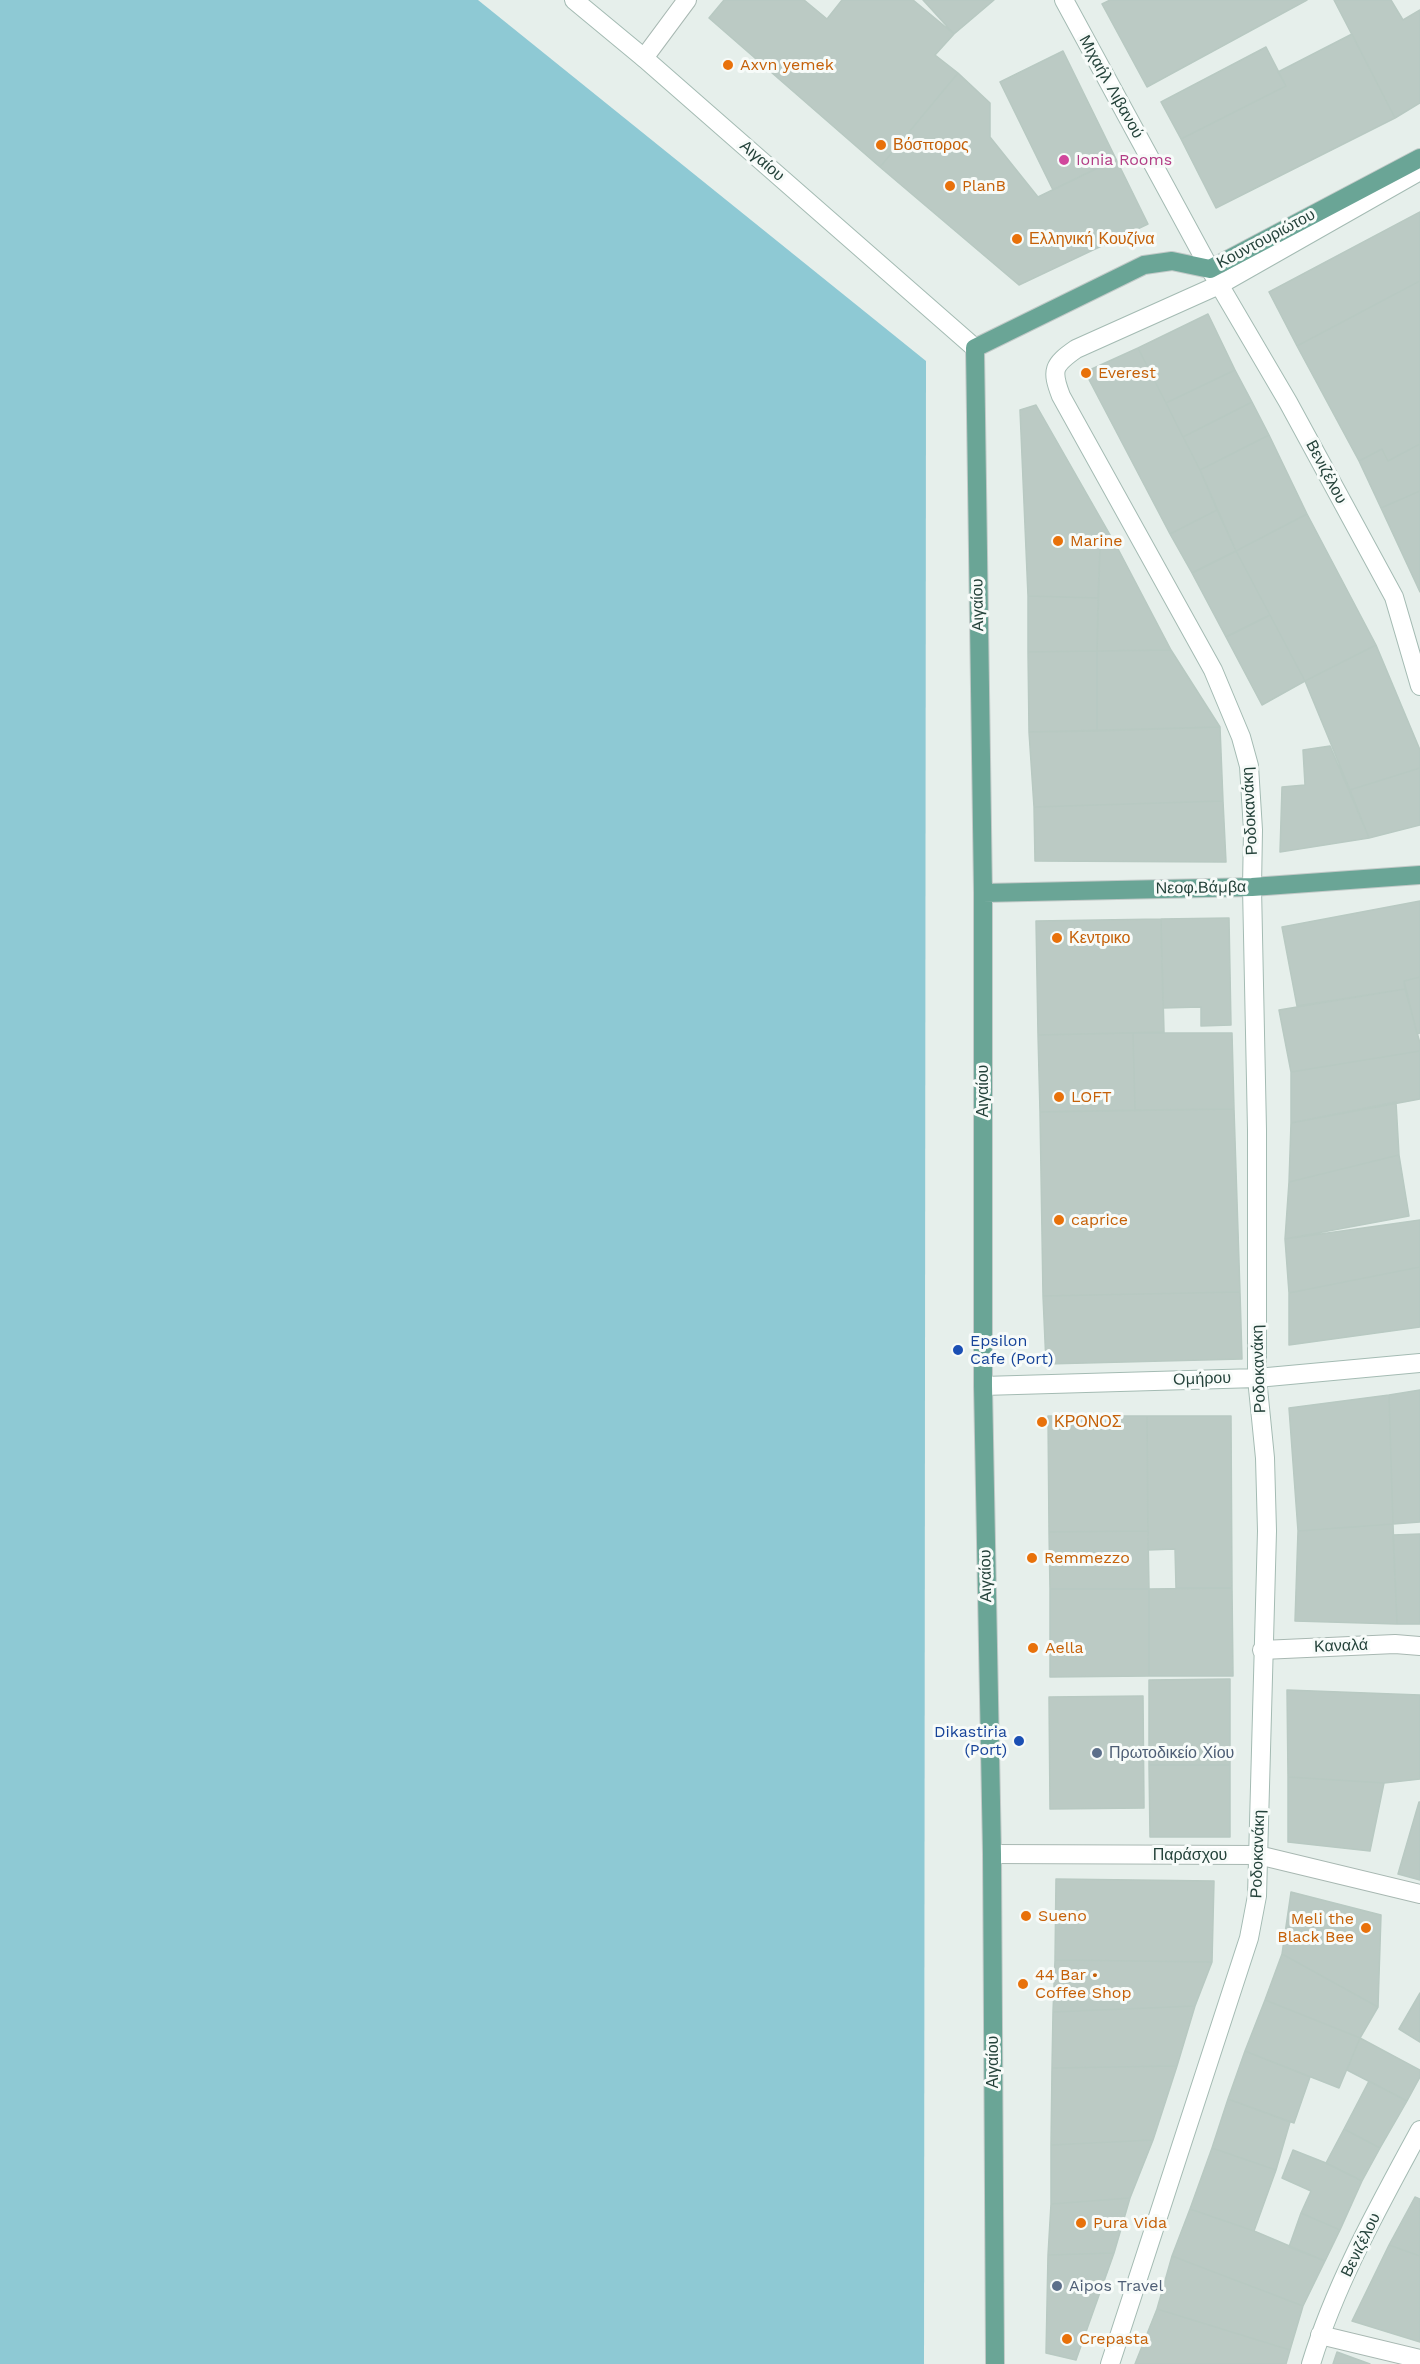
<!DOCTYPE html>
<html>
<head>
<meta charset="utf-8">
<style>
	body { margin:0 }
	canvas { display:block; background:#e6efeb }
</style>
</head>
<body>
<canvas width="1420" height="2364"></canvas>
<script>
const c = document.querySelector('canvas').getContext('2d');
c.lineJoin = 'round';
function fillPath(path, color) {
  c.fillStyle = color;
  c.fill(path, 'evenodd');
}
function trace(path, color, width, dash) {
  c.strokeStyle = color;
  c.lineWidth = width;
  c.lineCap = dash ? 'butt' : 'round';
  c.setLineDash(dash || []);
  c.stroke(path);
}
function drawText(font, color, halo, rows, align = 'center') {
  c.font = font + ' "Work Sans",sans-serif';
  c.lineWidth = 6;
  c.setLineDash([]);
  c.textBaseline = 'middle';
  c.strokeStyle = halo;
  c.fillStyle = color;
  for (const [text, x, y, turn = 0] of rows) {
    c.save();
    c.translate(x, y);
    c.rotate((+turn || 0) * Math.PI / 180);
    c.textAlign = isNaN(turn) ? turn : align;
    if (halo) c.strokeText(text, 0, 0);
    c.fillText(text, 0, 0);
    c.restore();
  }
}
const water = new Path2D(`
	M0,0H478L926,361L924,2364H0Z`);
const building = new Path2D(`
	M724,0H804L827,19L842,0H913L954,34L935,55L958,73L880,167L709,18Z
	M923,0H994L954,34Z
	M1110,0H1307L1147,87L1102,4Z
	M1334,0H1391L1403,20L1420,10V103L1395,118Z
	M1352,34L1395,118L1216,208L1181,139L1286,86L1278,72Z
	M1266,47L1286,86L1181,139L1161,102Z
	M1063,51L1116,159L1053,190L1000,82Z
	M958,73L990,103V137L1038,197L1116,159L1148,224L1019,285L880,167Z
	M1420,212V281L1297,346L1269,292Z
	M1420,281V444L1388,461L1382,449L1359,461L1297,346Z
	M1208,314L1235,370L1166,403L1138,348Z
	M1138,348L1200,470L1217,510L1170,534L1085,372Z
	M1235,370L1252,402L1183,437L1166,403Z
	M1252,402L1269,435L1200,470L1183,437Z
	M1036,405L1117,547L1100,548L1098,598L1028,596L1020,410Z
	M1269,435L1307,514L1236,551L1200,470Z
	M1420,444V491L1381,508L1359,461L1382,449L1388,461Z
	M1420,491V592L1381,508Z
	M1217,510L1236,551L1192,573L1170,534Z
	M1307,514L1376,645L1305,681L1236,551Z
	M1117,547L1171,650L1097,651L1100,548Z
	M1236,551L1270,615L1226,637L1192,573Z
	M1028,596L1098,598L1097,651L1028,652Z
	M1270,615L1305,681L1262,705L1226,637Z
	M1376,645L1420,750V768L1350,790L1305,681Z
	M1171,650L1220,727L1097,731V651Z
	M1097,651V731L1029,732L1028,652Z
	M1220,727L1223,801L1034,807L1029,732Z
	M1330,746L1369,838L1280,852L1282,787L1305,785L1303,750Z
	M1420,768V825L1369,838L1350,790Z
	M1223,801L1226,862L1035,861L1034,807Z
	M1420,901V977L1404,981L1405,989L1297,1006L1282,927Z
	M1229,918L1231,1025L1201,1026V1007L1163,1008L1161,919Z
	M1161,919L1164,1032L1038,1035L1036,921Z
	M1420,977V1033L1417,1034L1404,981Z
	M1405,989L1420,1043V1051L1291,1072L1279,1010Z
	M1133,1033L1135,1110L1040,1112L1038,1035Z
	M1133,1033H1232L1234,1109L1135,1110Z
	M1420,1051V1099L1291,1123V1072Z
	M1396,1102L1399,1155L1289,1182L1291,1123Z
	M1234,1109L1240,1292L1043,1296L1040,1112Z
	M1399,1155L1409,1216L1285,1239L1289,1182Z
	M1420,1220V1267L1289,1293L1285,1239Z
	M1420,1267V1327L1289,1345V1293Z
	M1240,1292L1242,1359L1046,1364L1043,1296Z
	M1420,1390V1522L1393,1524L1389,1395Z
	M1389,1395L1393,1524L1298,1531L1289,1408Z
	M1048,1416H1147L1148,1531L1049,1532Z
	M1147,1416H1231L1232,1588H1176L1175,1549L1148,1550Z
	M1393,1524L1397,1624L1295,1621L1298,1531Z
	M1148,1531L1149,1589H1050L1049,1532Z
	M1420,1534V1624H1397L1393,1535Z
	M1232,1588L1233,1676H1149V1589Z
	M1050,1589H1149V1676L1050,1677Z
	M1230,1679V1765H1149V1680Z
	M1287,1690L1420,1695V1779L1384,1783L1288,1777Z
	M1143,1696L1144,1808L1050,1809L1049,1697Z
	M1149,1765H1230V1837H1150Z
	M1288,1777L1384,1783L1370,1851L1288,1842Z
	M1419,1802H1420V1880L1398,1874Z
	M1056,1879L1214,1881L1212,1962L1055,1960Z
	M1291,1892L1381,1915L1378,2007L1282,1954Z
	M1282,1954L1378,2007L1360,2038L1265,2000Z
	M1055,1960L1212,1962L1195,2006L1053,2012Z
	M1420,1993V2042L1399,2029Z
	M1265,2000L1360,2038L1339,2088L1245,2051Z
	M1195,2006L1177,2066L1052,2068L1053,2012Z
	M1360,2038L1420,2070V2077L1407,2101L1347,2070Z
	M1245,2051L1310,2077L1294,2123L1228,2099Z
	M1177,2066L1153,2140L1051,2145L1052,2068Z
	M1369,2081L1407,2101L1380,2148L1344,2129Z
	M1228,2099L1290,2122L1276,2170L1212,2148Z
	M1344,2129L1380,2148L1362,2181L1326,2163Z
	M1153,2140L1130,2198L1051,2204V2145Z
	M1212,2148L1276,2170L1254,2231L1190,2209Z
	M1293,2150L1326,2163L1362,2181L1340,2230L1301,2213L1311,2191L1282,2178Z
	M1415,2197L1420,2199V2256L1389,2245Z
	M1130,2198L1114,2253L1048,2255L1051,2204Z
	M1190,2209L1254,2231L1325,2261L1303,2306L1172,2256Z
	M1301,2213L1340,2230L1325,2261L1289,2247Z
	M1389,2245L1420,2256V2342L1352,2321Z
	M1114,2253L1076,2360L1046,2353L1048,2255Z
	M1172,2256L1303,2306L1290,2350L1157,2309Z
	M1157,2309L1290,2350L1286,2364H1135Z
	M1337,2352L1370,2364H1333Z`);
const street = new Path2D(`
	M644,58L687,0
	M1262,1650L1395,1644L1420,1646
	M992,1854L1258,1855L1420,1894
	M1320,2335L1420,2359`);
const secondary = new Path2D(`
	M574,0L644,58L975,348
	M1064,0L1210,269L1288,402L1394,597L1420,686
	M983,1386L1257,1378L1420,1363
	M1110,2364L1249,1938L1257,1896L1267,1531L1265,1458L1257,1378V1130L1252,887L1253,830L1249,766L1241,737L1213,670L1061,396C1051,370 1053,365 1076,349L1221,284L1420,171
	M1311,2364C1336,2282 1379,2206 1420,2130`);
const primary = new Path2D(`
	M983,893L1252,887L1420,875
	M995,2364L992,1854L983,1386V893L975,348L1144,265L1172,261L1210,269L1420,158`);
const markers = [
	[728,65,6,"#e8710a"],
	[881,145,6,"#e8710a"],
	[1064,160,6,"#d1479c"],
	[950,186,6,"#e8710a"],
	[1017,239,6,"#e8710a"],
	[1086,373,6,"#e8710a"],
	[1058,541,6,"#e8710a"],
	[1057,938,6,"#e8710a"],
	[1059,1097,6,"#e8710a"],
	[1059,1220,6,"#e8710a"],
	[958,1350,6,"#1a4fb4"],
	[1042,1422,6,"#e8710a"],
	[1032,1558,6,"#e8710a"],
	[1033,1648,6,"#e8710a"],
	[1019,1741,6,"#1a4fb4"],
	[1097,1753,6,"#5c6f8a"],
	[1026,1916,6,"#e8710a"],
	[1366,1928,6,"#e8710a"],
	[1023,1984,6,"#e8710a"],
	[1081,2223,6,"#e8710a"],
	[1057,2286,6,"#5c6f8a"],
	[1067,2339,6,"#e8710a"]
];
const foodNames = [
	["Axvn yemek",740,65],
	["Βόσπορος",893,145],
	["PlanB",962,186],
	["Ελληνική Κουζίνα",1029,239],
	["Everest",1098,373],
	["Marine",1070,541],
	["Κεντρικο",1069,938],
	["LOFT",1071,1097],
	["caprice",1071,1220],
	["ΚΡΟΝΟΣ",1054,1422],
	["Remmezzo",1044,1558],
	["Aella",1045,1648],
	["Sueno",1038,1916],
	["Meli the",1354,1919,"right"],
	["Black Bee",1354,1937,"right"],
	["44 Bar •",1035,1975],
	["Coffee Shop",1035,1993],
	["Pura Vida",1093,2223],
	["Crepasta",1079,2339]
];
const streetNames = [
	["Μιχαήλ Λιβανού",1111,87,61],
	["Αιγαίου",762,161,41],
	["Κουντουριώτου",1266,239,-28],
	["Βενιζέλου",1326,472,62],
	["Αιγαίου",978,605,-91],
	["Ροδοκανάκη",1250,811,-93],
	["Νεοφ.Βάμβα",1201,888,-1],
	["Αιγαίου",983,1091,-90],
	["Ροδοκανάκη",1259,1369,-92],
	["Ομήρου",1202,1379,-2],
	["Αιγαίου",986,1576,-91],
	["Καναλά",1341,1646,-2],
	["Ροδοκανάκη",1258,1854,-88],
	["Παράσχου",1190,1855],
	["Αιγαίου",993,2062,-90],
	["Βενιζέλου",1361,2245,-64]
];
const hotelNames = [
	["Ionia Rooms",1076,160]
];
const transitNames = [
	["Epsilon",970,1341],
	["Cafe (Port)",970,1359],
	["Dikastiria",1007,1732,"right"],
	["(Port)",1007,1750,"right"]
];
const serviceNames = [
	["Πρωτοδικείο Χίου",1109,1753],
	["Aipos Travel",1069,2286]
];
fillPath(water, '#8ec9d4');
fillPath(building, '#bbcac4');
trace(building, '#b8c9c2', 1.5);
trace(street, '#a8b8b2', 20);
trace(secondary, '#a4bbb3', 20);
trace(primary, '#c2cac8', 20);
trace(street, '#fff', 18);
trace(secondary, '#fff', 18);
trace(primary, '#6aa596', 18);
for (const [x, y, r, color] of markers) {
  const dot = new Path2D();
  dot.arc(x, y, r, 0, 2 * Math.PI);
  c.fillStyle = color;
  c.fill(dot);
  trace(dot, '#f7fbf9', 2);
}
drawText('16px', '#c56008', '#f7fbf9', foodNames, 'left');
drawText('16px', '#24423a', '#f7fbf9', streetNames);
drawText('16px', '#b23c85', '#f7fbf9', hotelNames, 'left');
drawText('16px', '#164399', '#f7fbf9', transitNames, 'left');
drawText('16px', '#4e5e75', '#f7fbf9', serviceNames, 'left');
</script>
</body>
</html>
